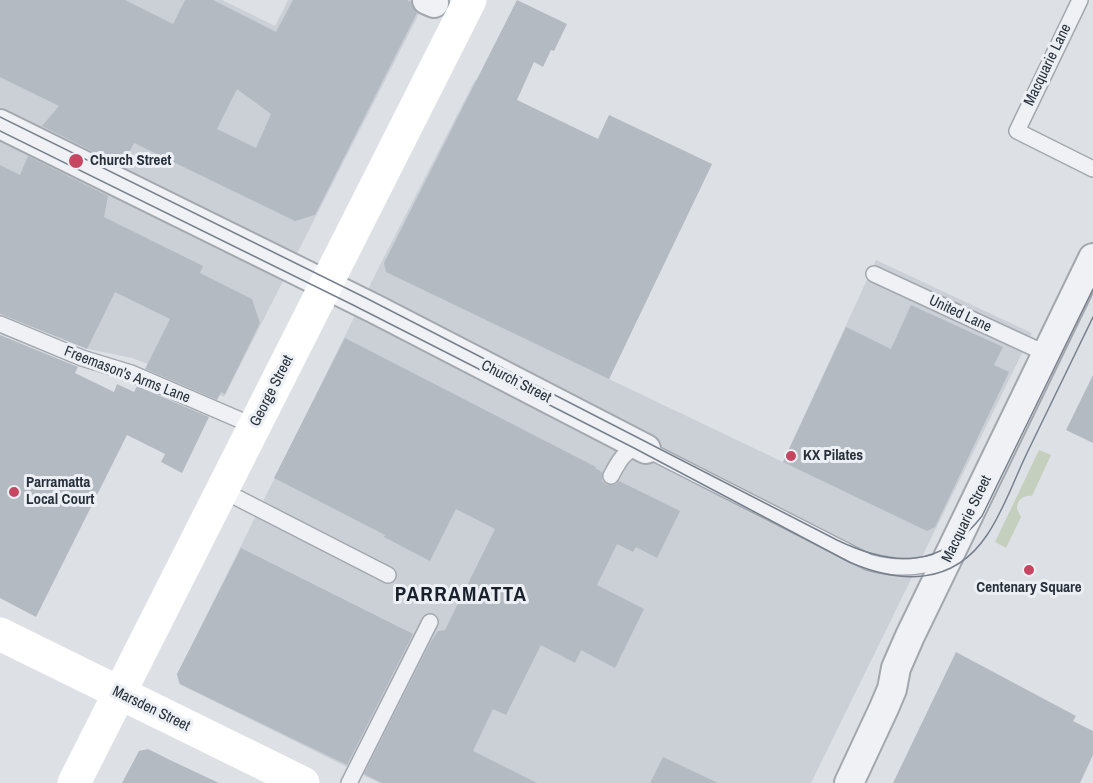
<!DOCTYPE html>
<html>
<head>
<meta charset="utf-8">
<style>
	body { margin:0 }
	canvas { display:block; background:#dde1e6 }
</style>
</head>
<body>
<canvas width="1093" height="783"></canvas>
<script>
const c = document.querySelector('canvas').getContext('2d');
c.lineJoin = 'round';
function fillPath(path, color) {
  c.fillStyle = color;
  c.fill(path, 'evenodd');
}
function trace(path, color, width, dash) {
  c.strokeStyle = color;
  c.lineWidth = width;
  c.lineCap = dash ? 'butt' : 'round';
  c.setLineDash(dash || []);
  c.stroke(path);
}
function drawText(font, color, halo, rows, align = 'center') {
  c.font = font + ' "Archivo Narrow",sans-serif';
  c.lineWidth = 6;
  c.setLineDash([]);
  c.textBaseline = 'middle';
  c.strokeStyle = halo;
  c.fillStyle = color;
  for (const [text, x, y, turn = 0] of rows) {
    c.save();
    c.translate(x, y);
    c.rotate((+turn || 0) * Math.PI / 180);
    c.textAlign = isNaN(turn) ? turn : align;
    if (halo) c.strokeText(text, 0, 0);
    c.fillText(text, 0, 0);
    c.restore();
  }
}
const built = new Path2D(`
	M0,0H222L275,26L288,0H426L224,397L159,368L132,358L88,349L0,312Z
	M475,80L598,139L609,115L712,164L609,379L783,462L876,260L1032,333L811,783H379L179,684L177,675L382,261Z`);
const green = new Path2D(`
	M1039,450L1051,455L1032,496C1023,495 1017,500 1017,509L1021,517L1006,548L995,542Z`);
const building = new Path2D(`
	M0,0H125L173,24L185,0H213L276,32L293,0H407L411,2L417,13L315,215L295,221L134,143L122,166L42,126L59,106L0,77ZM237,89L271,114L256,148L217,129Z
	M517,0L567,24L554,51L551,50L543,67L534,62L517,100L598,139L609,115L712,164L609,379L386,272L384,263Z
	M28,156L108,196L104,217L203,266L200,273L252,299L260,323L225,394L221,392L217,400L145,369L170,319L115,292L87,349L0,314V165L20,175Z
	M911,305L1003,347L994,365L1009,372L935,527L927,531L783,462L846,327L891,349Z
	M0,335L78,367L75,373L114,392L117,384L134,392L137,386L209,417L182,473L161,462L165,454L127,435L36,617L0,598Z
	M345,338L596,467L595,468L602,472V481L607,485L616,484L619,481L680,511L657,558L636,547L633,552L617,544L597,585L644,609L615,668L581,650L575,663L541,645L506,715L493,709L473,751L537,783H382L364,774L430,643L438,631L445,630L495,529L456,509L430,561L384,537L385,535L274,478Z
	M1093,375V443L1066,430Z
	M241,548L413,634L347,765L180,684L177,674Z
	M956,652L1076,716L1073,721L1093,731V755L1080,783H893Z
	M148,749L172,761L219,783H122L139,751Z
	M663,757L718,783H650Z`);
const lane = new Path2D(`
	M1080,0L1017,131L1093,169
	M874,274L1047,354
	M0,324L82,358L131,373L254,426
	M611,476C619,461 626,445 646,449L868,562C896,570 921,569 948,558
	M222,490L388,575
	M349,783L430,622`);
const street = new Path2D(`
	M427,0L434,3
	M0,124L375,309L646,449
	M849,783L884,708L892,689L896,668L910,636L1093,258`);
const secondary = new Path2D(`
	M0,634L303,783
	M74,783L470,0`);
const tram = new Path2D(`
	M0,117L366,298L837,540C893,567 941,569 982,516L1093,289
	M0,131L353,305L634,448L849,562C900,584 953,586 987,535C1004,510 1014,480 1027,453C1049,408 1071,363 1093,317`);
const markers = [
	[76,161,8,"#c64662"],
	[791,456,6,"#c64662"],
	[14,492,6,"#c64662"],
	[1029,570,6,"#c64662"]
];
const streetNames = [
	["Macquarie Lane",1048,65,-64],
	["United Lane",960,314,25],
	["Freemason's Arms Lane",127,375,21],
	["Church Street",516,382,27],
	["George Street",272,391,-63],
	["Macquarie Street",967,519,-64],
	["Marsden Street",151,709,26]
];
const poiNames = [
	["Church Street",90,161],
	["KX Pilates",803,456],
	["Parramatta",26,483],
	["Local Court",26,500],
	["Centenary Square",1029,588,"center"]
];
const districtNames = [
	["PARRAMATTA",461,595]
];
fillPath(built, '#cbd0d7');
fillPath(green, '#c4cfbe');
fillPath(building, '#b4bac2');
trace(lane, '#a3a8af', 18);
trace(street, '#a3a8af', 32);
trace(lane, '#eff1f4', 15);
trace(street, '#eff1f4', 28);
trace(secondary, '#fff', 33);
trace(tram, '#77818e', 1.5);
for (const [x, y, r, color] of markers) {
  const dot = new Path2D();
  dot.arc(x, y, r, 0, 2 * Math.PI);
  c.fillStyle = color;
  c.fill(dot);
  trace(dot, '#ecf0f4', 2);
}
drawText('15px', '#27303b', '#ecf0f4', streetNames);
drawText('bold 15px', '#27303b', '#ecf0f4', poiNames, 'left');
c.letterSpacing = '1.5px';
drawText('bold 21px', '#19212c', '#ecf0f4', districtNames);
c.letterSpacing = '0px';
</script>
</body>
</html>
